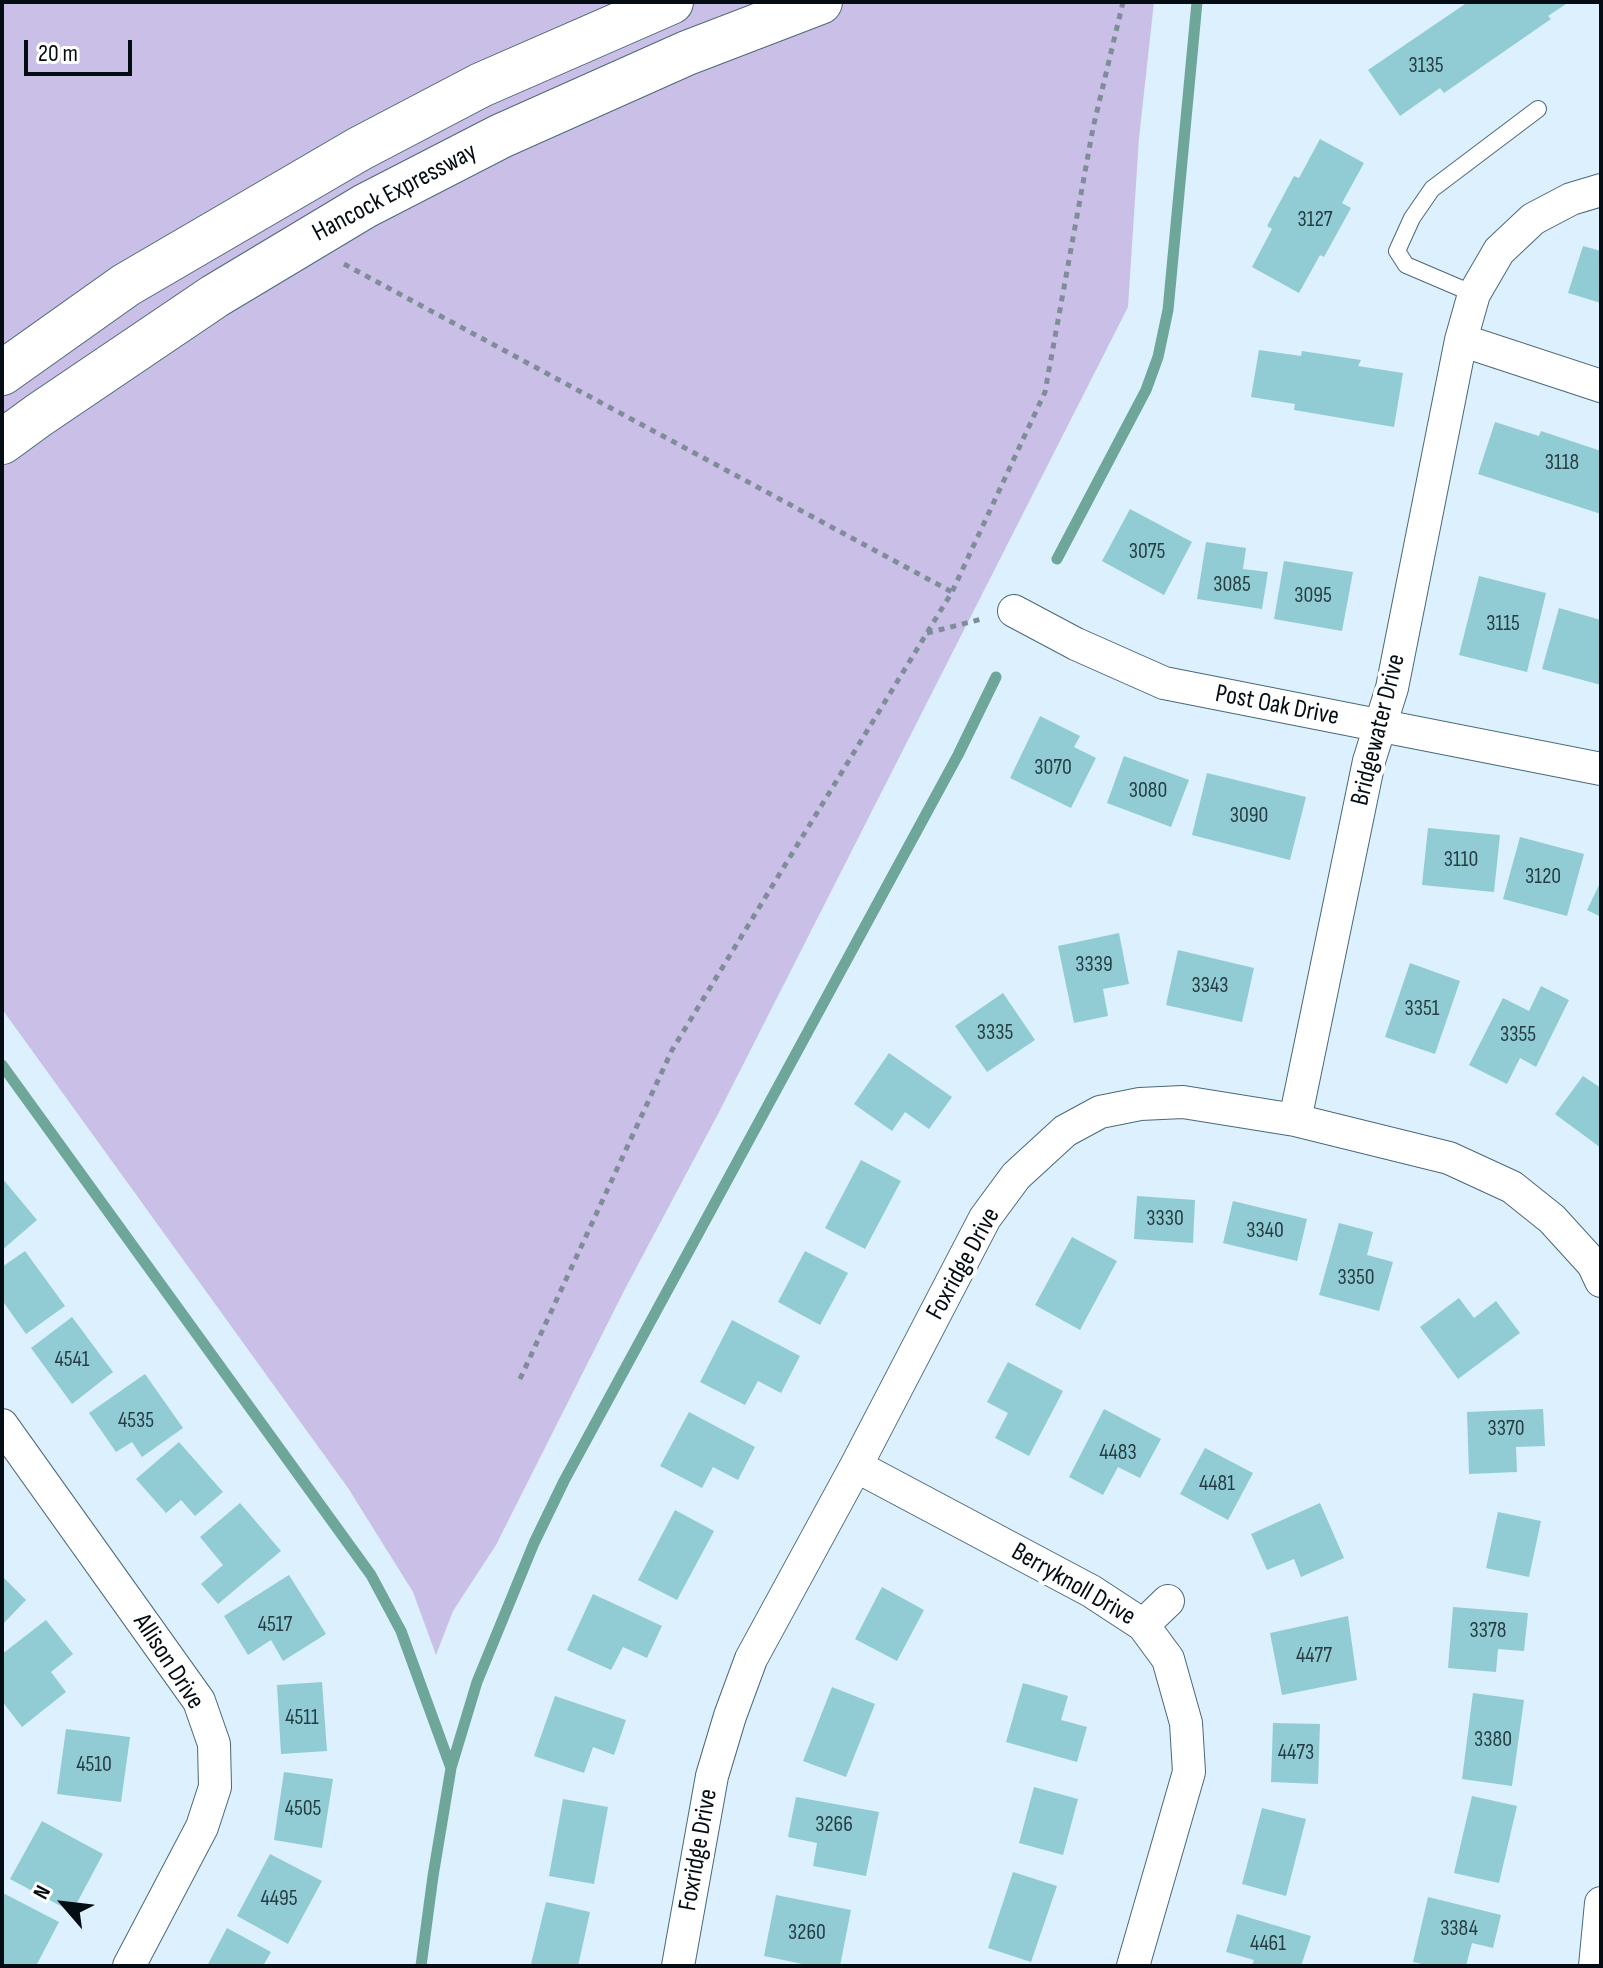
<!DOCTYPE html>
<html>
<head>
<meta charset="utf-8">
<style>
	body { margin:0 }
	#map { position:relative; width:1603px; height:1968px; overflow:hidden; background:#dcf0fd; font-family:"Sofia Sans Condensed",sans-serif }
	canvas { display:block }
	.frame { position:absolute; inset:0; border:4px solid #040d14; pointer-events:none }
	.north { position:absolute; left:24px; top:1864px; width:80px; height:80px; -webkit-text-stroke:6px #fff; paint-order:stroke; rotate:298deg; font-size:22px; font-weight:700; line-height:32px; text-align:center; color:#040d14 }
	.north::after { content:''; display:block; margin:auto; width:28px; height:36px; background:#040d14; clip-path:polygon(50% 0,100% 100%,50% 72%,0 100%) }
	.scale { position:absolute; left:24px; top:40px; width:108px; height:36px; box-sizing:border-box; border:4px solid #040d14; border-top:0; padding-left:10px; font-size:24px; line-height:28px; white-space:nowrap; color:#040d14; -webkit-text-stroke:6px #fff; paint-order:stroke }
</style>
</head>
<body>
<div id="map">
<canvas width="1603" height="1968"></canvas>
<div class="frame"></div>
<div class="north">N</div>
<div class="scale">20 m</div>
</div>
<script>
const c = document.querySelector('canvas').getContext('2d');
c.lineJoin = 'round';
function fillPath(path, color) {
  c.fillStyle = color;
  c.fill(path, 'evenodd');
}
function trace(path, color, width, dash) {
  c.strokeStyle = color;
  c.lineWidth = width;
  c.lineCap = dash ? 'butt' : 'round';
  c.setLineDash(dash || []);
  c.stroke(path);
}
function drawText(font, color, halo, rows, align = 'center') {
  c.font = font + ' "Sofia Sans Condensed",sans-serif';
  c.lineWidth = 8;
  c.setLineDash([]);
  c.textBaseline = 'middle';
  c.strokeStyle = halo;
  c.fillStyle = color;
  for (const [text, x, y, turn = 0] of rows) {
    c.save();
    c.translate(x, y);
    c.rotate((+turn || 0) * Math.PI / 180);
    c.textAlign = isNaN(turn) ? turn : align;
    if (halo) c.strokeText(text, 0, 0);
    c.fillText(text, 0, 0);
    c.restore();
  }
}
const green = new Path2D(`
	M2,2H1154L1139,138L1128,307L717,1116L625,1289L496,1545L453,1611L436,1655L413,1592L348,1488L2,1009Z`);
const stream = new Path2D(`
	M1057,559L1146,390L1158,357L1168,310L1197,2
	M2,1065L371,1575L401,1631L451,1768
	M421,1966L433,1876L451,1768L477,1682L534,1543L564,1481L958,755L996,677`);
const building = new Path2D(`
	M1468,2H1569L1548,16L1551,19L1444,93L1440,88L1400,116L1368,70Z
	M1320,139L1364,163L1342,203L1351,208L1324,257L1320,255L1299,293L1252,267L1272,229L1267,226L1294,176L1299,178Z
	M1583,246L1601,251V303L1568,293Z
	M1259,350L1301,356L1302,351L1361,360L1358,366L1403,373L1394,427L1294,410L1295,404L1251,397Z
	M1495,422L1539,436L1541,431L1601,451V514L1478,474Z
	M1130,509L1192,542L1164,595L1102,561Z
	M1206,542L1246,548L1243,569L1268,572L1262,609L1197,599Z
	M1284,561L1353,572L1342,631L1274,619Z
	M1479,576L1546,593L1527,672L1459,655Z
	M1559,608L1601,620V685L1542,669Z
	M1040,716L1080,736L1074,747L1096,758L1071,808L1010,778Z
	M1124,756L1189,780L1171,827L1107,803Z
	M1207,773L1306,797L1290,860L1192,835Z
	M1428,828L1500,835L1494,892L1422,885Z
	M1520,837L1584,854L1567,916L1503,899Z
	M1601,881V917L1587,910Z
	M1119,933L1129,984L1103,989L1108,1016L1074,1023L1058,946Z
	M1178,950L1254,968L1242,1022L1166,1005Z
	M1410,963L1460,981L1435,1054L1385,1037Z
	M1541,986L1569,1000L1536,1067L1520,1058L1507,1084L1469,1065L1503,998L1529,1011Z
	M1003,993L1035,1040L987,1072L955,1026Z
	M889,1053L952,1097L929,1129L905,1112L892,1131L854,1104Z
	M1583,1076L1601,1088V1148L1555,1114Z
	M861,1160L901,1181L865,1249L825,1228Z
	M2,1178L37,1220L2,1250Z
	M1137,1196L1195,1200L1193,1243L1134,1239Z
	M1233,1201L1307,1219L1297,1261L1223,1243Z
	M1339,1223L1373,1232L1367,1255L1393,1262L1379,1311L1319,1295Z
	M1072,1237L1117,1261L1080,1330L1035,1305Z
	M25,1251L65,1306L26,1334L2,1300V1267Z
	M805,1251L848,1273L820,1325L778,1302Z
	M1459,1298L1474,1318L1496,1301L1520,1333L1458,1379L1420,1327Z
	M72,1317L113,1372L72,1404L31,1348Z
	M732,1320L800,1356L781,1393L758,1381L745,1405L700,1382Z
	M1008,1362L1063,1391L1029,1456L995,1438L1008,1413L987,1402Z
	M145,1374L183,1428L142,1457L132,1442L116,1452L89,1413Z
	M1104,1409L1161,1439L1140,1478L1118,1467L1103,1495L1069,1477Z
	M1543,1409L1545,1446L1516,1447L1517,1472L1469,1474L1467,1412Z
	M689,1412L755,1447L738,1480L713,1467L702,1488L660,1466Z
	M179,1442L223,1492L195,1516L181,1500L166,1513L136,1479Z
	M1205,1448L1253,1473L1228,1520L1180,1494Z
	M240,1503L281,1551L218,1604L201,1584L223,1565L200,1537Z
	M1320,1503L1344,1558L1301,1577L1294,1559L1267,1570L1251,1534Z
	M675,1510L714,1531L677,1600L638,1580Z
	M1498,1512L1541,1521L1529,1577L1486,1568Z
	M289,1575L326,1634L283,1661L271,1640L248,1655L224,1616Z
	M2,1576L26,1600L2,1625Z
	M882,1587L924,1610L897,1661L855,1639Z
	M593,1594L662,1626L647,1658L623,1647L611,1670L567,1650Z
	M1453,1607L1528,1613L1524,1651L1498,1649L1496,1672L1448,1668Z
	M1348,1616L1357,1680L1282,1695L1270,1633Z
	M46,1620L73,1654L51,1672L66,1692L22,1727L2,1701V1654Z
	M322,1682L327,1751L281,1754L277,1685Z
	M1023,1683L1068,1696L1061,1720L1087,1727L1077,1762L1006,1742Z
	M832,1687L875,1704L846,1777L803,1761Z
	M1473,1693L1524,1700L1512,1786L1462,1779Z
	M555,1696L626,1720L614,1755L593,1747L584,1773L534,1756Z
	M1273,1723L1320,1724L1318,1784L1271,1782Z
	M66,1729L130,1737L121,1802L57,1794Z
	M284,1772L333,1779L322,1848L274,1840Z
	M1034,1787L1078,1799L1063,1855L1019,1843Z
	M1472,1796L1517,1806L1499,1883L1454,1873Z
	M796,1797L879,1812L866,1876L813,1866L817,1843L788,1837Z
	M563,1799L608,1807L594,1884L549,1876Z
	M1262,1808L1306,1819L1286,1896L1242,1884Z
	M42,1821L103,1854L72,1912L10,1879Z
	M270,1854L322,1881L288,1944L237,1916Z
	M1013,1872L1057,1886L1031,1962L988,1948Z
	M3,1893L59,1922L36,1966H2Z
	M776,1895L851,1910L840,1966H812L764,1956Z
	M1428,1897L1501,1915L1493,1948L1472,1943L1466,1966H1431L1413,1962Z
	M546,1902L590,1912L578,1966H542L531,1964Z
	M1237,1914L1311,1936L1301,1966H1252L1254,1960L1226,1952Z
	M227,1928L271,1952L263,1966H207Z`);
const path = new Path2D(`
	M344,264L952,592
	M927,633L982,619
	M520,1379L672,1050L952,592L1045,392L1093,128L1123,2`);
const service = new Path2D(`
	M1474,294L1406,265L1397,251L1412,218L1432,189L1538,109`);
const minor = new Path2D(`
	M1461,340L1601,386
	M1014,611L1076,644L1164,683L1601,769
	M1295,1120L1369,761L1392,688L1461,340L1474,294L1499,251L1533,219L1571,199L1601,190
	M2,1425L199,1701L214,1744L215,1787L202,1827L129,1966
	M856,1466L1091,1591L1143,1625L1168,1659L1186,1723L1189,1772L1133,1966
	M1143,1625L1168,1601
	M678,1966L712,1776L730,1716L751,1659L856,1466L985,1218L1016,1176L1065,1131L1100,1112L1140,1104L1183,1102L1295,1120L1449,1158L1512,1187L1552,1219L1593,1264L1601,1281
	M1595,1966L1601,1903`);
const primary = new Path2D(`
	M2,373L126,285L359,149L481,85L671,2
	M2,442L39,415L215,296L365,206L501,136L687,53L820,2`);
const numberNames = [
	["3135",1426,66],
	["3127",1315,220],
	["3118",1562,463],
	["3075",1147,552],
	["3085",1232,585],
	["3095",1313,596],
	["3115",1503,624],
	["3070",1053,768],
	["3080",1148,791],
	["3090",1249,816],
	["3110",1461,860],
	["3120",1543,877],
	["3339",1094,965],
	["3343",1210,986],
	["3351",1422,1009],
	["3335",995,1033],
	["3355",1518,1035],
	["3330",1165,1219],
	["3340",1265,1231],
	["3350",1356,1278],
	["4541",72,1360],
	["4535",136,1421],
	["3370",1506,1429],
	["4483",1118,1453],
	["4481",1217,1484],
	["4517",275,1625],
	["3378",1488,1631],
	["4477",1314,1656],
	["4511",302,1718],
	["3380",1493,1740],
	["4473",1296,1753],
	["4510",94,1765],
	["4505",303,1809],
	["3266",834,1825],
	["4495",279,1899],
	["3384",1459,1929],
	["3260",807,1933],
	["4461",1268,1944]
];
const streetNames = [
	["Hancock Expressway",395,193,-28],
	["Post Oak Drive",1277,706,11],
	["Bridgewater Drive",1379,730,-76],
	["Foxridge Drive",964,1264,-61],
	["Berryknoll Drive",1073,1585,30],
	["Allison Drive",168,1662,57],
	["Foxridge Drive",699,1850,-80]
];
fillPath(green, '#cac0e7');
trace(stream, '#6ea699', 11);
fillPath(building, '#91ccd5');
trace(service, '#4b687b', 18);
trace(minor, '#4b687b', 34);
trace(primary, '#4b687b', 46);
trace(path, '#7e8d98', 5, [6, 6]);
trace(service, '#fff', 16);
trace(minor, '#fff', 32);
trace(primary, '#fff', 44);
drawText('22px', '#273d44', null, numberNames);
drawText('26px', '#040d14', '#fff', streetNames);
</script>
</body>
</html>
